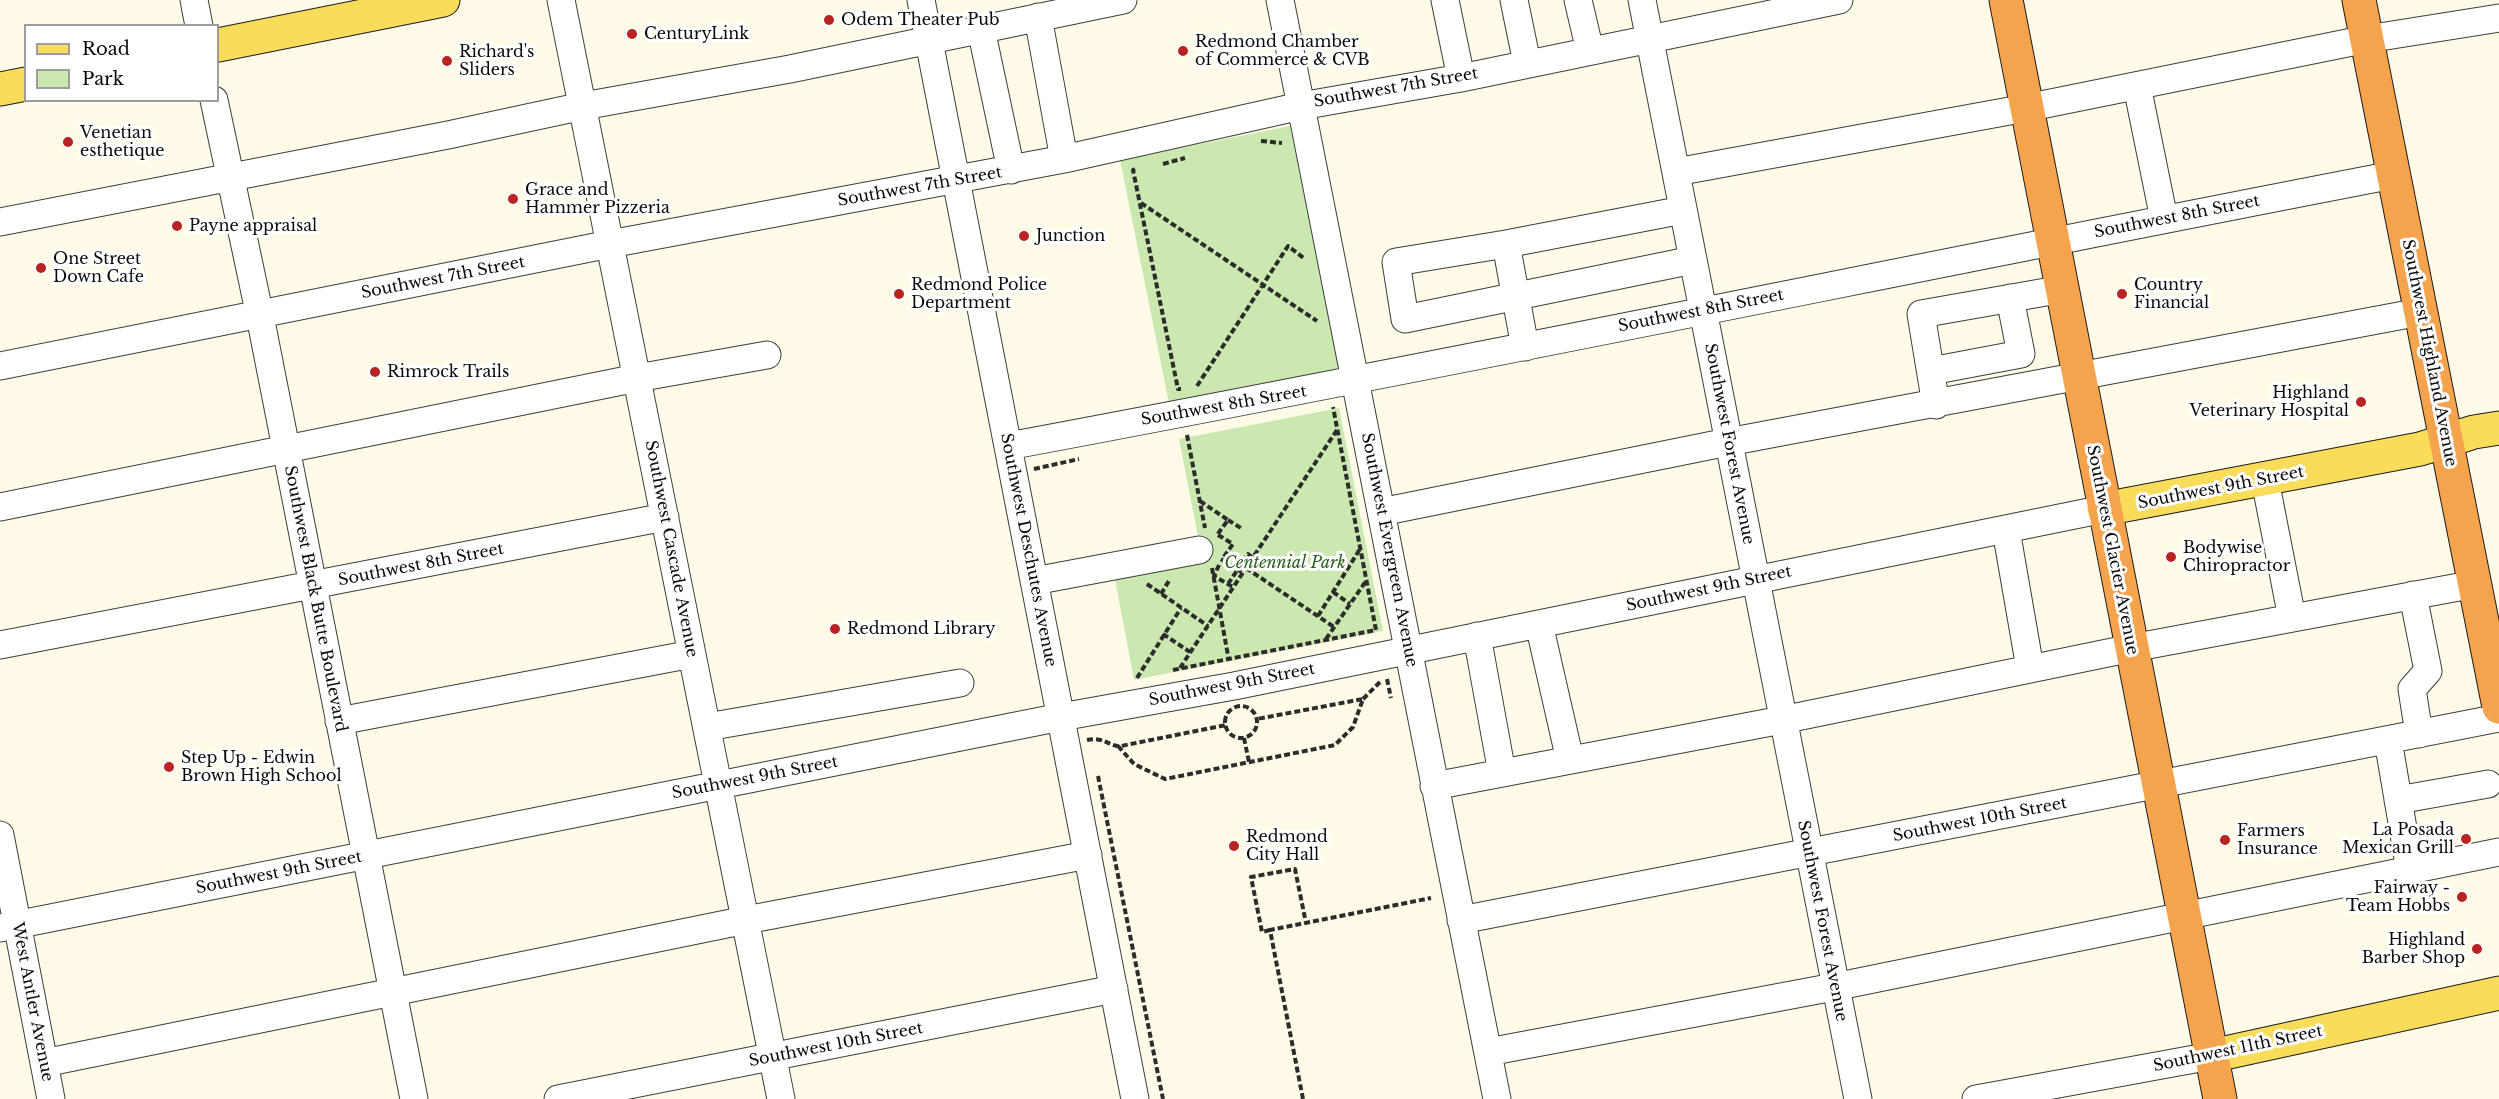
<!DOCTYPE html>
<html>
<head>
<meta charset="utf-8">
<style>
	body { margin:0 }
	#map { position:relative; width:2499px; height:1099px; overflow:hidden; background:#fffbe6; font-family:"Libre Baskerville",serif }
	canvas { display:block }
	.legend { position:absolute; left:24px; top:24px; width:195px; height:78px; box-sizing:border-box; background:#fff; border:2px solid #9d9d9d; margin:0; padding:8px 10px; list-style:none; font-size:18px; color:#0a0a0a }
	.legend li { display:flex; align-items:center; gap:12px; height:30px }
	.legend b { width:30px; border:2px solid #9d9d9d }
</style>
</head>
<body>
<div id="map">
<canvas width="2499" height="1099"></canvas>
<ul class="legend">
<li><b style="height:8px;background:#fadc5b"></b>Road</li>
<li><b style="height:16px;background:#cbe8b1"></b>Park</li>
</ul>
</div>
<script>
const c = document.querySelector('canvas').getContext('2d');
c.lineJoin = 'round';
function fillPath(path, color) {
  c.fillStyle = color;
  c.fill(path, 'evenodd');
}
function trace(path, color, width, dash) {
  c.strokeStyle = color;
  c.lineWidth = width;
  c.lineCap = dash ? 'butt' : 'round';
  c.setLineDash(dash || []);
  c.stroke(path);
}
function drawText(font, color, halo, rows, align = 'center') {
  c.font = font + ' "Libre Baskerville",serif';
  c.lineWidth = 6;
  c.setLineDash([]);
  c.textBaseline = 'middle';
  c.strokeStyle = halo;
  c.fillStyle = color;
  for (const [text, x, y, turn = 0] of rows) {
    c.save();
    c.translate(x, y);
    c.rotate((+turn || 0) * Math.PI / 180);
    c.textAlign = isNaN(turn) ? turn : align;
    if (halo) c.strokeText(text, 0, 0);
    c.fillText(text, 0, 0);
    c.restore();
  }
}
const green = new Path2D(`
	M1290,126L1339,368L1169,403L1120,160Z
	M1339,408L1383,631L1134,680L1114,574L1202,557L1179,439Z`);
const path = new Path2D(`
	M1261,141L1282,143
	M1163,164L1185,158
	M1135,169L1133,170L1178,389H1181
	M1141,203L1317,321
	M1197,386L1288,246L1305,259
	M1187,435L1205,528
	M1034,469L1079,459
	M1200,501L1228,520L1217,535
	M1228,520L1241,528
	M1218,535L1233,544L1223,558
	M1221,559L1243,573
	M1219,565L1214,576L1233,587
	M1212,568L1229,661
	M1246,568L1334,627
	M1147,584L1208,626
	M1228,584L1248,554L1253,558
	M1333,592L1350,604
	M1161,594L1170,579
	M1318,616L1360,549
	M1163,634L1190,652
	M1326,639L1366,581
	M1180,668L1337,430
	M1173,670L1376,630L1333,407
	M1137,678L1181,608
	M1387,679L1391,698
	M1363,699L1381,681
	M1225 722a16 16 0 1 1 32 0a16 16 0 1 1-32 0Z
	M1244,738L1249,762
	M1087,740C1104,736 1109,747 1121,746L1226,725
	M1118,746L1134,764L1165,779L1335,745L1353,727L1363,699L1257,719
	M1098,776L1163,1099
	M1270,930L1262,932L1251,877L1295,869L1306,923
	M1303,1099L1270,930L1431,898`);
const minor = new Path2D(`
	M194,0L199,26
	M561,0L781,1099
	M921,0L1135,1099
	M1280,0L1497,1099
	M1445,0L1461,78
	M1514,0L1527,63
	M1578,0L1590,51
	M1642,0L1858,1099
	M1038,17L1064,159
	M981,29L1011,170
	M2137,86L2164,219
	M214,100L260,316L414,1099
	M1676,172L2026,108L2367,39L2499,18
	M1683,210L1506,244L1396,262L1405,319L1693,260
	M0,222L448,135L583,106L790,69L1123,0
	M1506,244L1525,347
	M0,366L610,244L1064,159L1301,106L1461,78L1839,0
	M1931,371L2021,354L2010,298
	M1936,405L1921,314L2063,289
	M1008,446C1471,360 1931,264 2393,175
	M2265,480L2292,618
	M0,507L637,378L767,355
	M1381,512L1728,442L2420,312
	M2006,530L2030,668
	M1034,581L1199,550
	M2413,595L2428,671L2412,689L2419,734
	M1539,624L1570,760
	M1477,636L1502,773
	M0,645L665,517
	M339,721L692,654
	M707,727L960,683
	M2388,740L2410,870
	M1434,786L1782,720L2132,648L2475,584
	M2398,800L2488,784
	M0,835L51,1099
	M1461,920L2499,718
	M0,928L1061,717L1234,686L2104,509
	M1488,1052L1834,987L2499,852
	M44,1063L746,920L1088,855
	M558,1099L1114,989
	M1976,1099L2211,1056`);
const major = new Path2D(`
	M218,45L443,0
	M0,89L26,84
	M2104,509L2420,449L2474,432L2499,428
	M2211,1056L2499,993`);
const highway = new Path2D(`
	M2006,0L2220,1099
	M2359,0L2499,707`);
const markers = [
	[829,20,6,"#b92322"],
	[632,34,6,"#b92322"],
	[1183,51,6,"#b92322"],
	[447,61,6,"#b92322"],
	[68,142,6,"#b92322"],
	[513,199,6,"#b92322"],
	[177,226,6,"#b92322"],
	[1024,236,6,"#b92322"],
	[41,268,6,"#b92322"],
	[899,294,6,"#b92322"],
	[2122,294,6,"#b92322"],
	[375,372,6,"#b92322"],
	[2361,402,6,"#b92322"],
	[2171,557,6,"#b92322"],
	[835,629,6,"#b92322"],
	[169,767,6,"#b92322"],
	[2466,839,6,"#b92322"],
	[2225,840,6,"#b92322"],
	[1234,846,6,"#b92322"],
	[2462,897,6,"#b92322"],
	[2477,949,6,"#b92322"]
];
const poiNames = [
	["Odem Theater Pub",841,20],
	["CenturyLink",644,34],
	["Redmond Chamber",1195,42],
	["of Commerce & CVB",1195,60],
	["Richard's",459,52],
	["Sliders",459,70],
	["Venetian",80,133],
	["esthetique",80,151],
	["Grace and",525,190],
	["Hammer Pizzeria",525,208],
	["Payne appraisal",189,226],
	["Junction",1036,236],
	["One Street",53,259],
	["Down Cafe",53,277],
	["Redmond Police",911,285],
	["Department",911,303],
	["Country",2134,285],
	["Financial",2134,303],
	["Rimrock Trails",387,372],
	["Highland",2349,393,"right"],
	["Veterinary Hospital",2349,411,"right"],
	["Bodywise",2183,548],
	["Chiropractor",2183,566],
	["Redmond Library",847,629],
	["Step Up - Edwin",181,758],
	["Brown High School",181,776],
	["La Posada",2454,830,"right"],
	["Mexican Grill",2454,848,"right"],
	["Farmers",2237,831],
	["Insurance",2237,849],
	["Redmond",1246,837],
	["City Hall",1246,855],
	["Fairway -",2450,888,"right"],
	["Team Hobbs",2450,906,"right"],
	["Highland",2465,940,"right"],
	["Barber Shop",2465,958,"right"]
];
const streetNames = [
	["Southwest 7th Street",1396,88,-10],
	["Southwest 7th Street",920,187,-10],
	["Southwest 8th Street",2177,217,-11],
	["Southwest 7th Street",443,278,-11],
	["Southwest 8th Street",1701,311,-11],
	["Southwest Highland Avenue",2429,353,79],
	["Southwest 8th Street",1224,406,-10],
	["Southwest Forest Avenue",1729,444,79],
	["Southwest 9th Street",2221,488,-11],
	["Southwest Cascade Avenue",671,549,79],
	["Southwest Deschutes Avenue",1028,550,79],
	["Southwest Evergreen Avenue",1389,550,79],
	["Southwest Glacier Avenue",2112,550,79],
	["Southwest 8th Street",421,565,-11],
	["Southwest 9th Street",1709,589,-12],
	["Southwest Black Butte Boulevard",315,599,79],
	["Southwest 9th Street",1232,685,-11],
	["Southwest 9th Street",755,778,-11],
	["Southwest 10th Street",1980,820,-11],
	["Southwest 9th Street",279,873,-11],
	["Southwest Forest Avenue",1822,921,79],
	["West Antler Avenue",32,1002,79],
	["Southwest 10th Street",836,1045,-11],
	["Southwest 11th Street",2238,1049,-12]
];
const parkNames = [
	["Centennial Park",1285,563]
];
fillPath(green, '#cbe8b1');
trace(minor, '#3d3d3d', 29);
trace(major, '#1b1b1b', 35);
trace(highway, '#1b1b1b', 35);
trace(path, '#2c2c2c', 4, [6, 3]);
trace(minor, '#fff', 27);
trace(major, '#fadc5b', 33);
trace(highway, '#f6a34d', 33);
for (const [x, y, r, color] of markers) {
  const dot = new Path2D();
  dot.arc(x, y, r, 0, 2 * Math.PI);
  c.fillStyle = color;
  c.fill(dot);
  trace(dot, '#fff', 2);
}
drawText('16px', '#0a0a0a', '#fff', poiNames, 'left');
drawText('16px', '#0a0a0a', '#fff', streetNames);
drawText('italic 16px', '#26601b', '#fff', parkNames);
</script>
</body>
</html>
